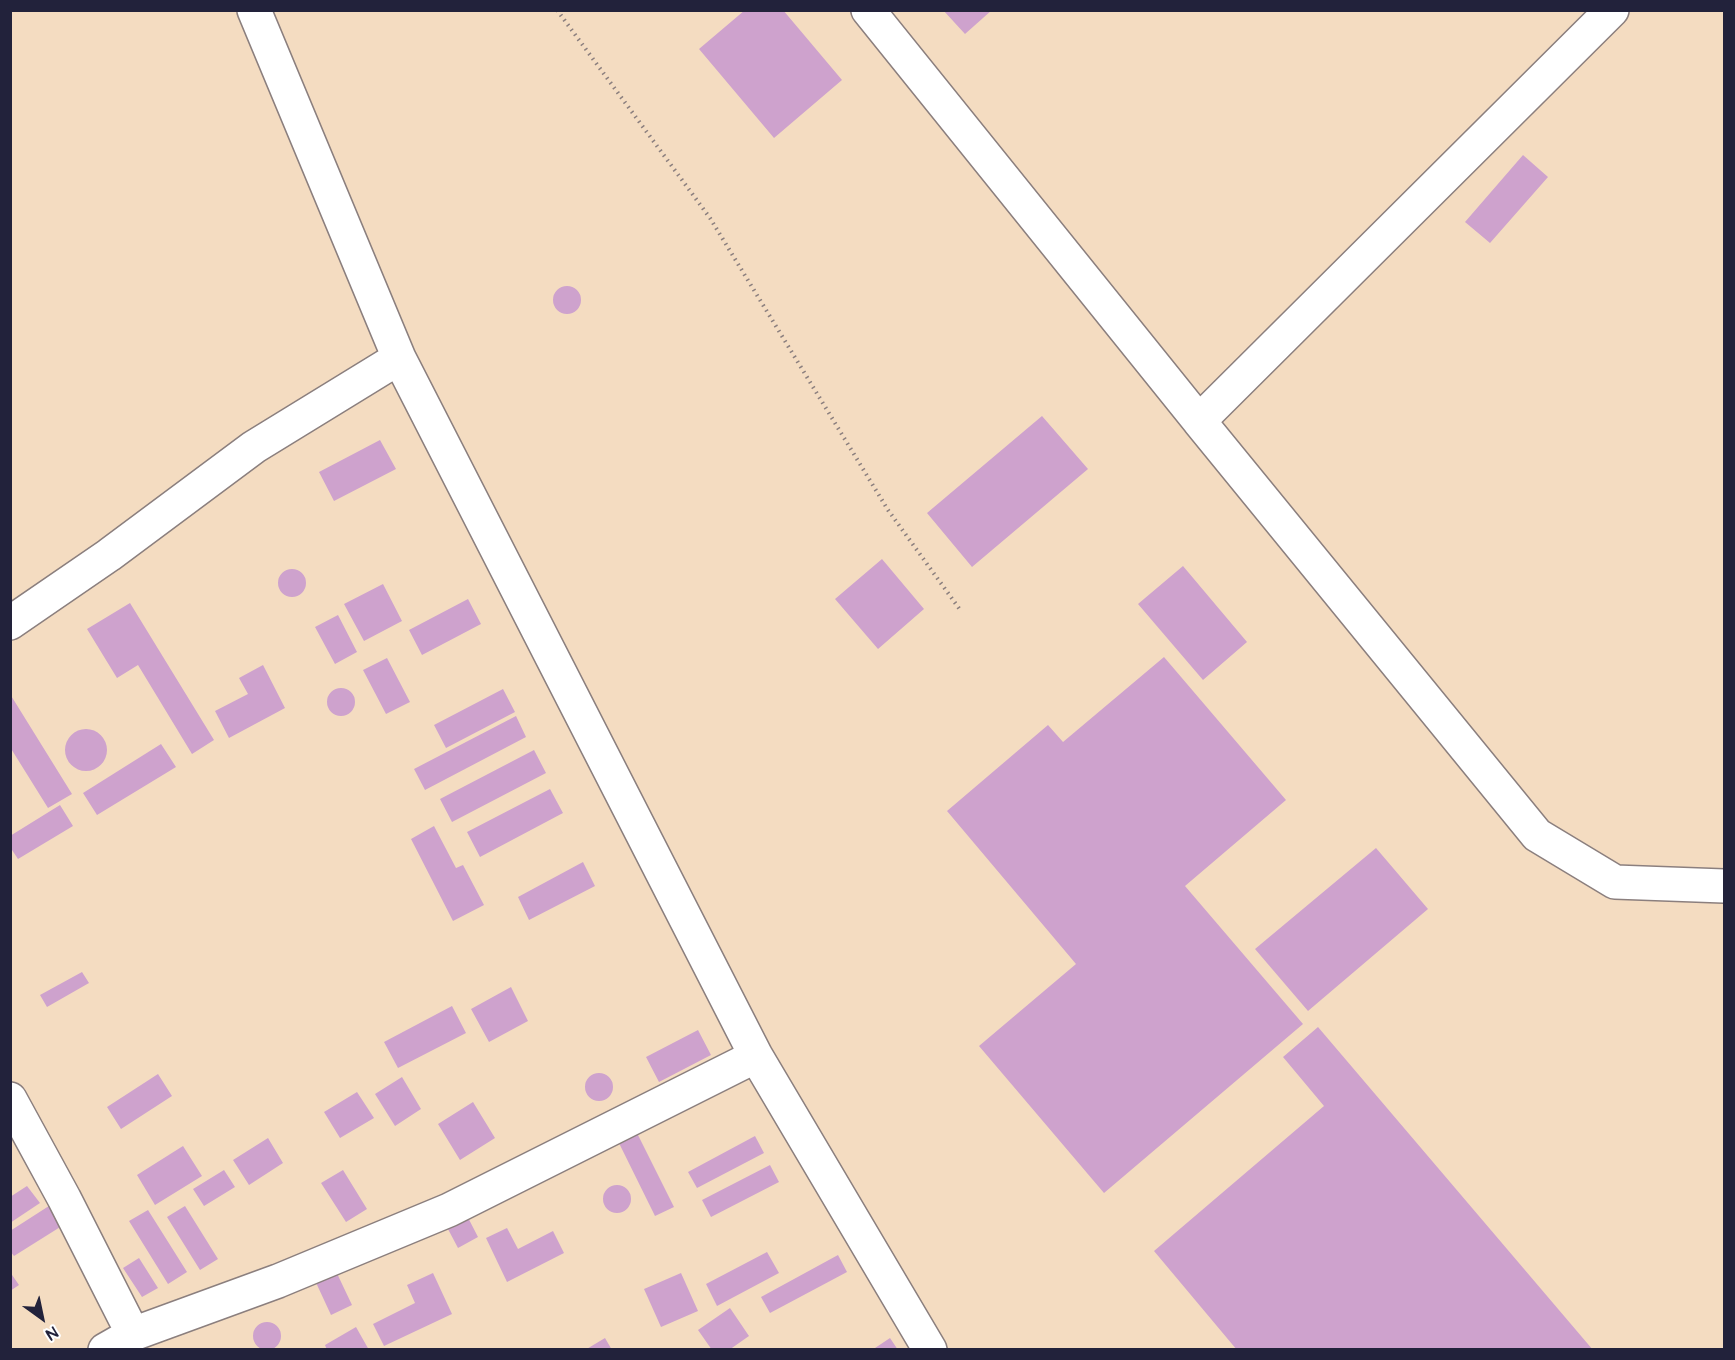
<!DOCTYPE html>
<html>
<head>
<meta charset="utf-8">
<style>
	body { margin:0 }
	#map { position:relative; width:1735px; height:1360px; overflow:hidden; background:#f4dcc1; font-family:"Architects Daughter",sans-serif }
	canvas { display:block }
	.frame { position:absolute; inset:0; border:12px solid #22223b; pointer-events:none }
	.north { position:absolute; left:12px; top:1288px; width:60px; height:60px; -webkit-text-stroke:4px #fff; paint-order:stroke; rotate:147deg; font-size:16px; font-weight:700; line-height:24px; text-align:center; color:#22223b }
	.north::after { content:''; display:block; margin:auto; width:21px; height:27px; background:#22223b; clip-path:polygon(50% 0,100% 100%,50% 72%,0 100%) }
</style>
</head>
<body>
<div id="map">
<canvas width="1735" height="1360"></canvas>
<div class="frame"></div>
<div class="north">N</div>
</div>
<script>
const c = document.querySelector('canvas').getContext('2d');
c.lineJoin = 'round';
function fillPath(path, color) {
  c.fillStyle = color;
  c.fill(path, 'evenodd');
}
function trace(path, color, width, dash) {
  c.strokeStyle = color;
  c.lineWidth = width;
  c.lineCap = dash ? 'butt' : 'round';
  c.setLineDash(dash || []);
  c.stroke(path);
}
const building = new Path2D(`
	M745,10H783L842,80L774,138L699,49Z
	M943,10H992L965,34Z
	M1523,155L1548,177L1490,243L1465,222Z
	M553 300a14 14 0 1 1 28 0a14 14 0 1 1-28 0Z
	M1042,416L1088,469L972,567L927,513Z
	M380,440L396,469L334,501L319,472Z
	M882,559L924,609L878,649L835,599Z
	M1183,566L1247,642L1203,680L1138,604Z
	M278 583a14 14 0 1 1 28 0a14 14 0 1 1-28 0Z
	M383,584L402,621L364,641L344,604Z
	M468,599L481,624L422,655L409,630Z
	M130,603L214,740L192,754L138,665L117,678L87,629Z
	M338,615L357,652L335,664L315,627Z
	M1164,657L1286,800L1185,886L1303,1024L1104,1193L979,1046L1076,964L947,811L1048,725L1063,742Z
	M387,658L410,702L386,714L363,670Z
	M263,665L285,708L229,738L215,711L248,694L239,678Z
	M327 702a14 14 0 1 1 28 0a14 14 0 1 1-28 0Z
	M503,689L515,712L446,748L434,725Z
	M10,694L72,794L48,808L10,747Z
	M516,716L526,737L425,790L414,769Z
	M65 750a21 21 0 1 1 42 0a21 21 0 1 1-42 0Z
	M161,744L176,767L97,815L83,793Z
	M534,750L546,773L452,822L440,799Z
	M550,789L563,813L480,857L467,832Z
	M60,805L73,826L18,859L10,847V836Z
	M434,826L456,868L463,865L484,905L453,921L411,839Z
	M1376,848L1428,909L1308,1011L1255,949Z
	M583,862L595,886L529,920L518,897Z
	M82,972L89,983L47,1007L40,995Z
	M511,987L528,1021L489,1042L471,1009Z
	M452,1006L466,1033L398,1068L384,1042Z
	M1318,1027L1593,1350H1237L1154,1251L1324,1106L1283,1057Z
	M698,1030L711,1055L659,1082L646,1057Z
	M585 1087a14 14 0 1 1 28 0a14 14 0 1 1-28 0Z
	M158,1074L172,1096L121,1129L107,1107Z
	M402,1077L421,1109L395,1126L375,1094Z
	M357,1092L374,1118L340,1138L324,1112Z
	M473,1102L495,1138L460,1160L438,1124Z
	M634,1127L674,1207L655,1216L616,1137Z
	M755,1136L764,1153L697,1188L688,1172Z
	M268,1138L283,1163L249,1185L233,1160Z
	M183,1146L202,1176L155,1205L137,1175Z
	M770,1165L779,1182L711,1217L702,1200Z
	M224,1170L235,1187L204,1206L193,1189Z
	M343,1170L367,1209L346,1222L321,1183Z
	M603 1199a14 14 0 1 1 28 0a14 14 0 1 1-28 0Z
	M27,1186L40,1203L10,1223V1197Z
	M52,1204L65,1224L14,1256L10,1251V1231Z
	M461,1204L478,1237L458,1248L440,1214Z
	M185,1206L218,1259L200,1270L167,1217Z
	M148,1210L187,1272L168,1284L129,1221Z
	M507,1228L518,1249L553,1231L564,1253L507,1282L486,1238Z
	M767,1252L779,1273L717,1306L706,1284Z
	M838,1255L847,1272L770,1313L761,1297Z
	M139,1258L158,1288L142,1297L123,1268Z
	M333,1265L352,1305L331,1315L312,1274Z
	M10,1272L19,1285L10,1291Z
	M433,1273L452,1314L384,1346L373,1324L415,1303L407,1285Z
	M681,1273L698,1311L661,1327L644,1289Z
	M730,1308L749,1336L729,1350H712L698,1330Z
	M253 1336a14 14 0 1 1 28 0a14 14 0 1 1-28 0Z
	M356,1327L369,1350H327L325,1345Z
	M605,1338L612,1350H585Z
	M890,1338L898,1350H872Z`);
const path = new Path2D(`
	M557,10L710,218L888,510L961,611`);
const street = new Path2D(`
	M254,10L399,358L756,1056L930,1350
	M868,10L1199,421L1612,10
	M1199,421L1537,835L1615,882L1724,886
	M10,623L109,555L254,447L399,358
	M10,1099L64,1198L133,1334
	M105,1350L133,1334L278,1281L449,1210L756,1056`);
fillPath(building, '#cea2cd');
trace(street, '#8b7f7e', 36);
trace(path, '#8b7f7e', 4, [1.5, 4.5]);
trace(street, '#fff', 33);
</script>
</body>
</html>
